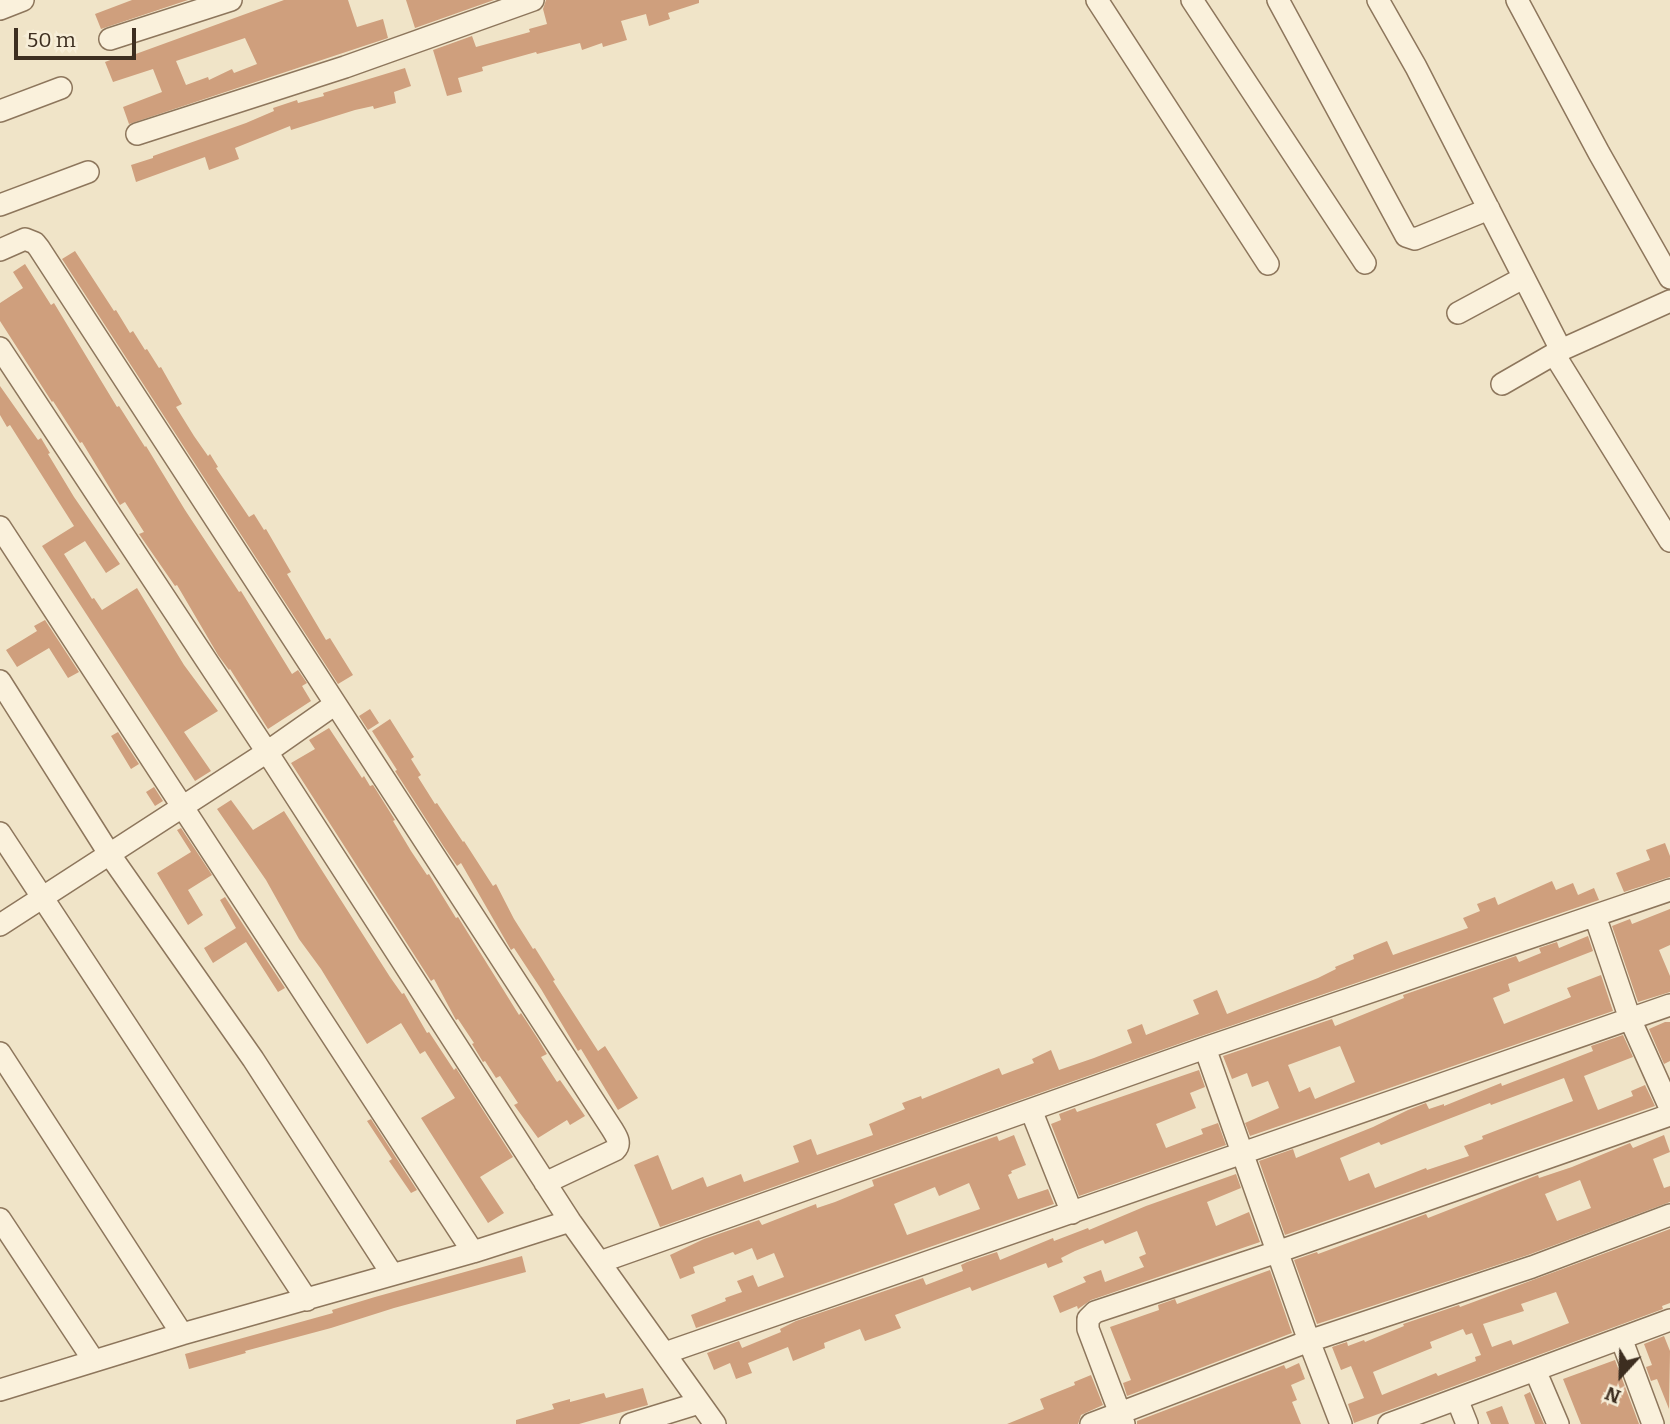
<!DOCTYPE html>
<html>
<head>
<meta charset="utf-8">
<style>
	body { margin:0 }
	#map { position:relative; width:1670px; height:1424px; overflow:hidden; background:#f0e4c8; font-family:Bitter,serif }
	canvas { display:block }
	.north { position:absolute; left:1586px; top:1340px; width:70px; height:70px; -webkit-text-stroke:5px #f7eed8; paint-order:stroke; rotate:202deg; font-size:19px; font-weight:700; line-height:28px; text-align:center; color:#3d2e20 }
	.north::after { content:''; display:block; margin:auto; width:24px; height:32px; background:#3d2e20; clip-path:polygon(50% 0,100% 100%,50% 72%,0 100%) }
	.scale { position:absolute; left:14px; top:28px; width:122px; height:32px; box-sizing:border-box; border:4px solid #3d2e20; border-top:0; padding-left:9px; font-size:21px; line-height:24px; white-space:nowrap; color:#3d2e20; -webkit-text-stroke:5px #f7eed8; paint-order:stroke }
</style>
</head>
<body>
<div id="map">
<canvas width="1670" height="1424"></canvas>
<div class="north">N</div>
<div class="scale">50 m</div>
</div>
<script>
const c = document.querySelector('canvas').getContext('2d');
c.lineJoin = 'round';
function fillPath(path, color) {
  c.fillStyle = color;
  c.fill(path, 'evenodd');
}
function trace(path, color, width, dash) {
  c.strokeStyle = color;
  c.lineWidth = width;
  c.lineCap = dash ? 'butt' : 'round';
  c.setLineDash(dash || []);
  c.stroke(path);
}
const building = new Path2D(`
	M132,0H188L101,29L95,14Z
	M284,0H348L357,27L383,19L388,38L129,124L123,107L162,92L153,69L113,82L105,62L121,56L122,59ZM245,38L257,64L234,73L232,69L209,80L208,77L186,85L176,61Z
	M406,0H494L415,28Z
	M546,0H699V3L668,13L670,19L649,26L646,14L621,21L627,40L603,47L602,43L582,50L580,43L537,54L536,52L482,67L483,71L458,78L462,92L447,96L433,50L472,36L476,47L530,32L529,29L547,24L543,9Z
	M405,68L411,86L394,92L396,103L374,109L373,106L355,110L291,130L290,126L235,148L239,159L209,170L205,157L136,182L131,165L153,158V156L246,123L274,111L273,108L297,100L298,103L324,96L323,93Z
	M75,251L114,311L116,310L130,333L133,331L145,350L147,349L159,368L161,367L182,404L176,407L194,436L208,456L210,454L218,467L216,468L249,517L254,514L264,530L266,529L291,572L287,574L326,640L330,638L353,675L338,684L62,259Z
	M25,264L51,305L54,303L117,407L119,406L145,447L146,446L185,510L239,592L241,591L292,674L298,670L307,683L302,686L311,701L268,729L230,669L229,670L218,655L177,585L175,586L139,534L144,532L125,502L120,505L82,442L80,443L53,401L52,402L0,321V303L23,288L13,272Z
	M0,386L38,440L41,438L50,453L48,454L74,497L120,564L106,573L85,541L64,554L92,599L94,598L102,610L137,588L184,665L218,711L184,732L211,771L195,781L42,546L74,526L10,425L7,427L0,415Z
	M45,620L79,672L68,678L49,648L17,667L6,650L37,631L34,626Z
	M370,709L379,723L368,730L359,716Z
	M390,719L414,757L411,759L421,775L418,777L435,804L437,803L463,842L464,841L493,886L496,884L514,919L533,949L535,948L555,980L553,981L598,1051L605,1046L638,1098L618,1110L581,1049L578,1051L541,989L514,948L511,950L461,863L457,866L444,847L395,771L397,770L372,731Z
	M329,728L362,778L364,776L370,786L373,785L395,820L393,821L411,851L427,875L429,874L456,918L458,917L519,1015L521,1013L538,1039L547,1054L541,1057L557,1082L560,1080L585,1116L570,1125L567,1120L538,1138L514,1105L518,1103L500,1076L496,1078L485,1061L483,1062L472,1044L474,1043L458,1019L456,1020L434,979L431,981L291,763L315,749L309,740Z
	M118,732L139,764L131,769L111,736Z
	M154,787L163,801L155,806L146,792Z
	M231,800L253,830L284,811L390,977L402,994L404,993L427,1033L429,1032L454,1070L456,1068L513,1157L480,1177L504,1213L488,1223L421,1118L455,1098L437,1070L425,1051L420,1054L401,1023L367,1044L321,969L299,939L266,880L217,809Z
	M181,828L212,875L188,890L203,915L188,925L157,873L191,852L177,830Z
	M1665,843L1670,856V877L1624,892L1616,873L1650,860L1646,850Z
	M1552,881L1556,890L1573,883L1578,895L1594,888L1599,900L1201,1036L660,1227L634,1165L658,1155L672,1190L703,1177L707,1187L741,1174L744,1182L799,1162L793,1146L811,1139L817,1155L873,1135L869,1124L905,1109L902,1103L921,1096L922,1099L999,1068L1002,1075L1034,1063L1032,1059L1051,1050L1059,1070L1094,1058L1132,1043L1127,1030L1142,1024L1146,1035L1199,1014L1193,1000L1217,990L1227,1014L1318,978L1336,969L1335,967L1354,959L1353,955L1387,941L1393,955L1468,928L1463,918L1480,911L1477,904L1495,897L1498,905Z
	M225,897L285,988L278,992L246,942L213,963L204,948L236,928L220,900Z
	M1670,909V945L1659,950L1670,976V992L1638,1002L1612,926L1630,919L1632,924Z
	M1588,936L1593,951L1508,984L1510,991L1493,998L1504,1024L1571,997L1567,988L1601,975L1613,1011L1250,1136L1245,1123L1279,1108L1268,1081L1252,1087L1247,1073L1232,1079L1223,1056L1332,1019L1335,1026L1404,998L1403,995L1516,956L1519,962L1541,953L1539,948L1557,942L1559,948ZM1340,1046L1355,1082L1315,1099L1310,1087L1299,1092L1288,1065Z
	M1665,1022H1670V1061L1664,1064L1649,1029Z
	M1623,1035L1633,1057L1584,1076L1598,1110L1633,1096L1631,1091L1645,1085L1655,1106L1285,1235L1259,1161L1293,1149L1296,1158L1373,1127L1408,1110L1426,1103L1429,1109L1444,1104V1106L1501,1083L1502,1086L1557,1065L1593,1051L1591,1046ZM1564,1078L1573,1101L1482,1136L1483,1139L1464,1146L1469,1156L1427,1170L1426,1168L1375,1188L1369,1173L1349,1181L1340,1158L1379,1142L1381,1145L1490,1103L1491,1105Z
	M1199,1070L1205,1087L1190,1093L1196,1108L1156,1124L1166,1148L1203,1134L1201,1129L1218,1123L1226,1145L1079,1196L1051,1124L1061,1120L1059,1114L1075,1108L1077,1112Z
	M371,1119L417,1190L411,1193L389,1161L392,1159L367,1121Z
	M1014,1135L1026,1165L1011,1171L1012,1173L1008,1175L1018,1199L1048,1189L1054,1204L696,1328L691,1315L726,1301L725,1298L742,1292L737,1281L753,1275L758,1287L784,1277L774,1253L757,1260L752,1248L735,1255L733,1252L693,1267L695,1273L680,1279L670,1255L704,1239L759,1220L762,1225L816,1204L817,1208L835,1202L874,1186L872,1180L997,1136L999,1141ZM969,1183L980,1209L907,1235L894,1204L935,1187L939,1196Z
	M1664,1135L1670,1152L1653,1159L1664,1188L1670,1186V1202L1528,1255L1317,1324L1294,1260L1317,1252L1318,1254L1426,1214L1428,1218L1538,1175L1539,1178L1572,1167L1630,1143L1633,1148ZM1580,1180L1591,1208L1557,1221L1545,1194Z
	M1236,1174L1241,1188L1207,1202L1216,1226L1249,1212L1260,1242L1091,1300L1078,1309L1077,1306L1060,1313L1053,1296L1086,1282L1083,1277L1101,1270L1105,1282L1144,1267L1139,1257L1146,1254L1137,1231L1105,1244L1103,1240L1075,1251L1061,1258L1063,1262L1048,1268L1046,1263L972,1291L970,1287L895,1315L901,1328L882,1335L865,1341L860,1329L824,1343L825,1348L793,1361L788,1347L748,1363L752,1373L736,1379L730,1363L714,1370L707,1353L739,1341L742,1348L781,1332L780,1329L796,1321L923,1278L926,1285L963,1271L961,1265L967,1262L997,1252L1000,1260L1053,1238L1054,1241L1088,1228L1089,1230L1146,1206Z
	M1670,1229V1303L1662,1306L1663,1309L1354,1423L1348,1404L1364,1398L1351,1366L1341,1370L1332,1347L1347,1342L1348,1346L1364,1340L1365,1342L1404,1326L1403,1324L1459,1305L1460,1307ZM1556,1292L1569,1323L1513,1345L1511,1340L1492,1347L1483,1324L1524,1311L1521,1304ZM1463,1329L1466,1335L1472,1333L1481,1355L1475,1357L1476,1361L1438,1376L1436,1373L1382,1395L1373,1372L1432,1348L1430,1342Z
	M522,1256L526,1272L394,1308L331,1328L245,1351L246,1353L189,1369L185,1354L333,1313L332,1310L375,1297Z
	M1270,1270L1292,1333L1127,1396L1123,1383L1131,1380L1110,1327L1159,1310L1158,1305L1175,1299L1177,1304Z
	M1664,1336L1670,1351L1669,1409L1657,1379L1651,1381L1646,1367L1652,1365L1644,1344Z
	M1615,1360L1639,1424H1581L1563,1379Z
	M1299,1363L1305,1379L1291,1385L1297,1400L1292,1402L1301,1424H1137V1421L1284,1365L1286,1369Z
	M1091,1375L1103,1405L1081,1415L1078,1424H1007L1044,1409L1040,1399L1075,1385L1074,1382Z
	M643,1388L648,1405L593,1420L579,1424H516V1420L554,1409L552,1404L570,1399V1402L604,1393L606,1398Z
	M1530,1392L1544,1424H1535L1524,1395Z
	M1502,1406L1509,1424H1491L1486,1412Z`);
const minor = new Path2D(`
	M1097,0L1268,264
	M1192,0L1365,263
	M1278,0L1406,236L1415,239L1489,209
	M1378,0L1416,67L1561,350L1670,301
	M1517,0L1599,153L1670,278
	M0,9L23,0
	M110,39L231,0
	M0,111L61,88
	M137,134L345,67L533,0
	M0,205L88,172
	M0,250L25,239L35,243L39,248L612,1129C616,1136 622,1143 615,1150L545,1183
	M1458,313L1523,278
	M0,348L267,752L570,1221L715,1424
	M1554,354L1670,541
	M1502,384L1561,350
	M0,527L473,1252
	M0,681L110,855L253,1059L392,1274
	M0,833L307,1300
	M1595,916L1630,1019L1670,1108
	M0,925L267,752L334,705
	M1205,1048L1309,1341L1341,1424
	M0,1053L182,1334
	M1031,1110L1072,1213
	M0,1219L94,1361
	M600,1262L1205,1048L1670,890
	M1621,1338L1653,1424
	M665,1353L1670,1005
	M1535,1370L1558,1424
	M0,1390L182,1334L473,1252L570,1221
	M1457,1399L1467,1424
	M631,1424L699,1403
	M1091,1424L1309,1341L1532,1267L1670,1215
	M1124,1424L1088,1329V1319L1095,1312L1277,1252L1670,1115
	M1389,1424L1670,1320`);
fillPath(building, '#cf9f7d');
trace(minor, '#8d765c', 24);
trace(minor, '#faf1dc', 21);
</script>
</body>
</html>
